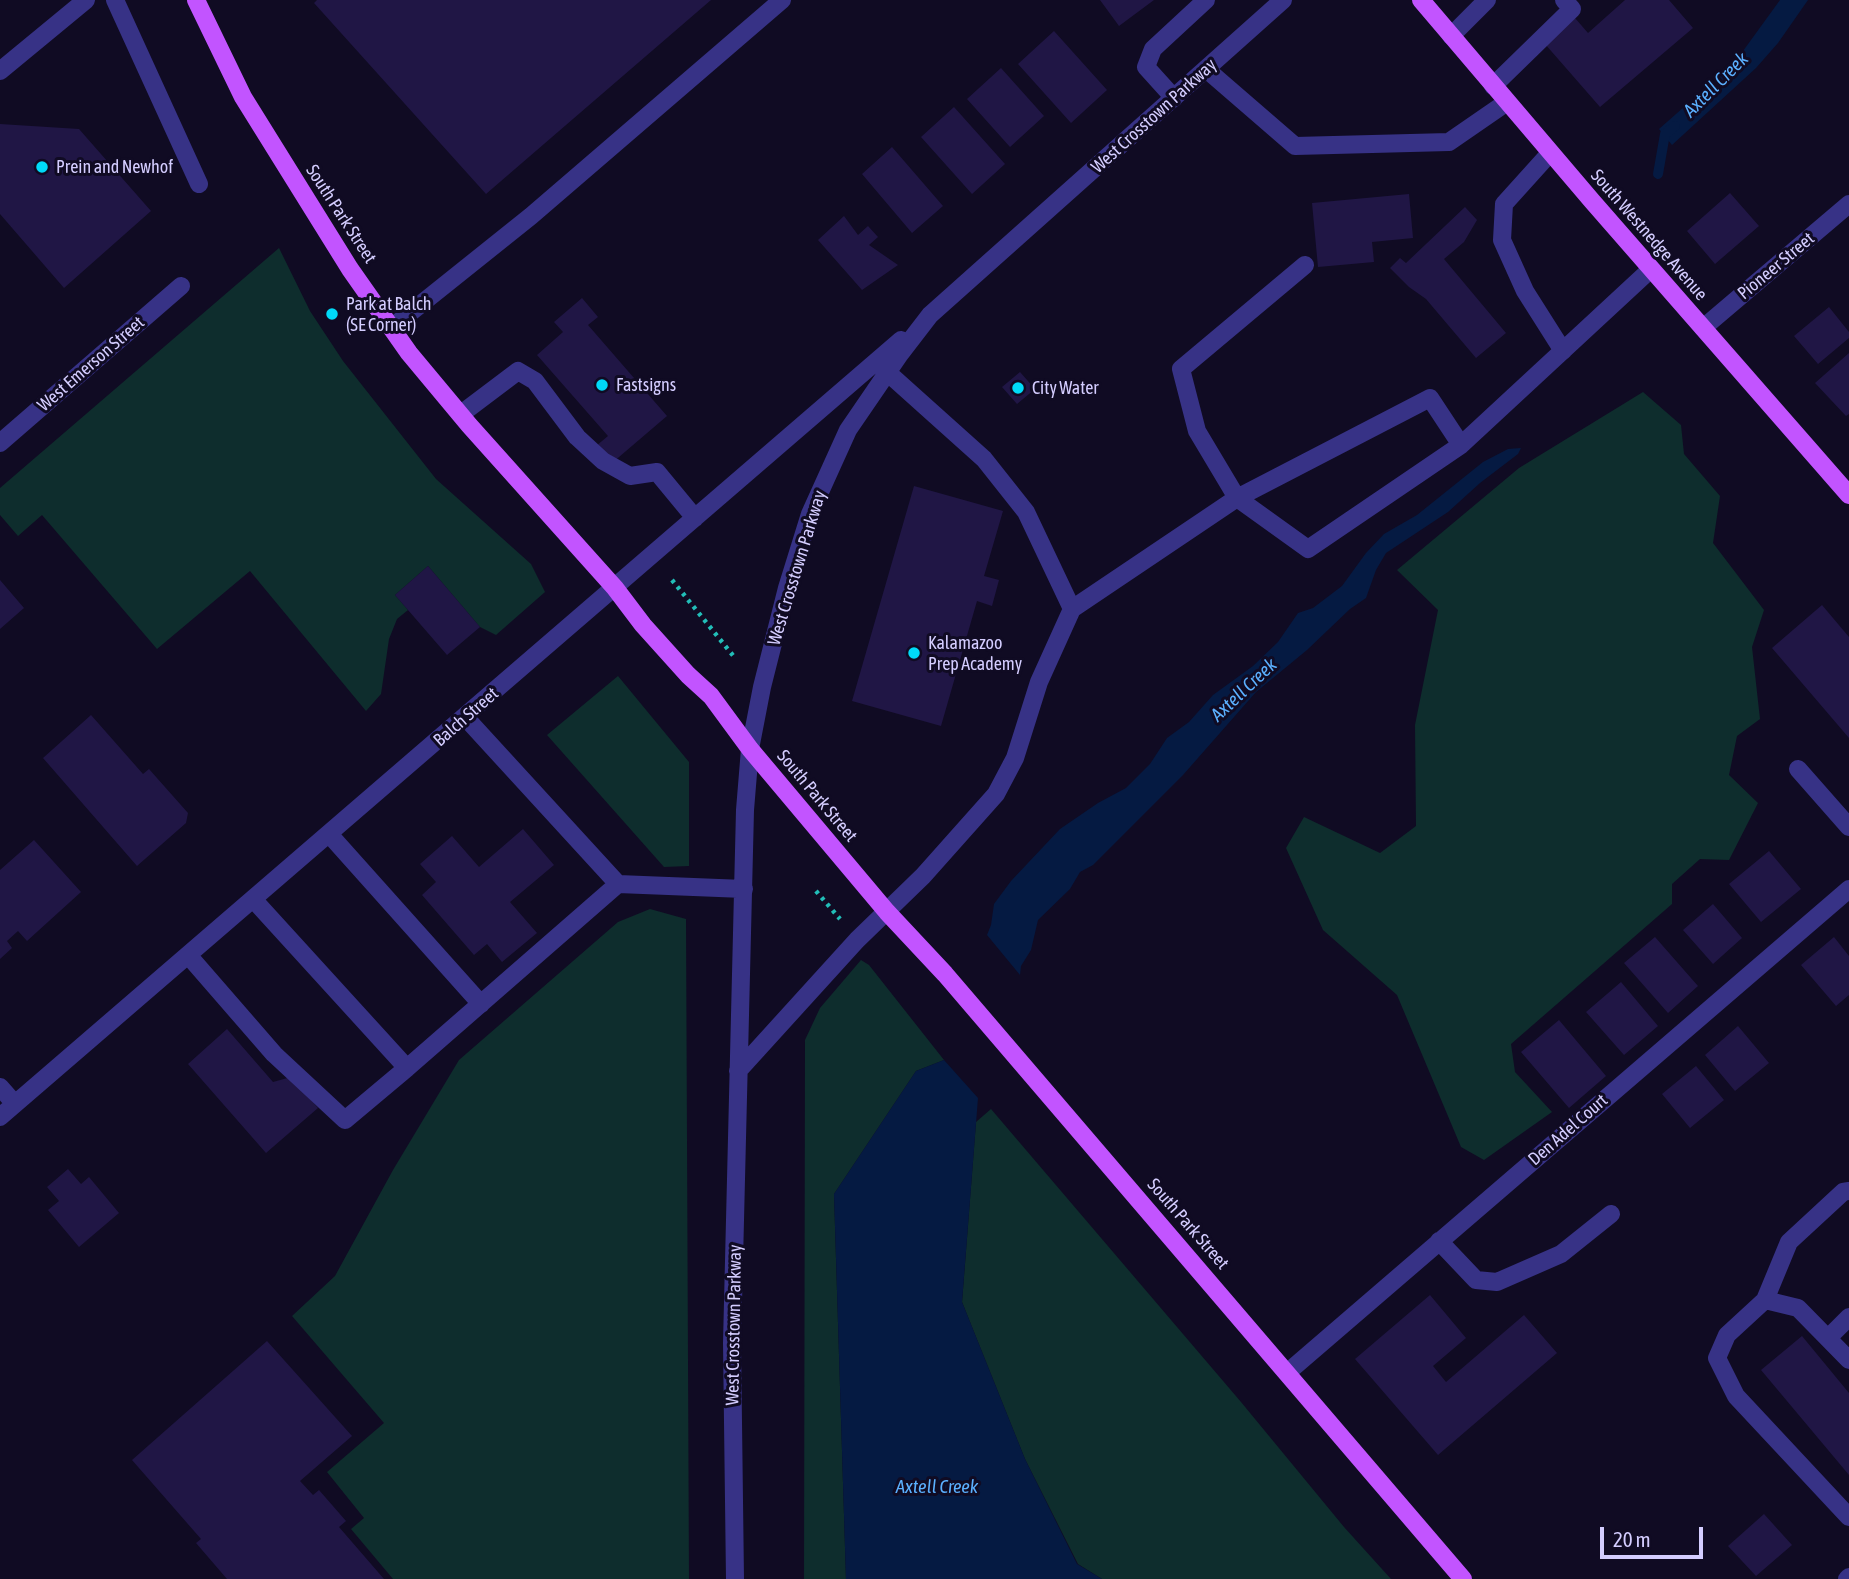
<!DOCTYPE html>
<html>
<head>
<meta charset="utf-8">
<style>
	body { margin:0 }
	#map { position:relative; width:1849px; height:1579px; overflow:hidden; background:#100b23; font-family:"Asap Condensed",sans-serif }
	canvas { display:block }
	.scale { position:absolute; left:1600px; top:1527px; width:103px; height:32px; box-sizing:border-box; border:4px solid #d4cdff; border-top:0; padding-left:9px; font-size:21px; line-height:24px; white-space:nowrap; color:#d4cdff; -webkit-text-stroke:5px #100b23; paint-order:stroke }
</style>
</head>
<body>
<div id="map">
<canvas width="1849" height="1579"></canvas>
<div class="scale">20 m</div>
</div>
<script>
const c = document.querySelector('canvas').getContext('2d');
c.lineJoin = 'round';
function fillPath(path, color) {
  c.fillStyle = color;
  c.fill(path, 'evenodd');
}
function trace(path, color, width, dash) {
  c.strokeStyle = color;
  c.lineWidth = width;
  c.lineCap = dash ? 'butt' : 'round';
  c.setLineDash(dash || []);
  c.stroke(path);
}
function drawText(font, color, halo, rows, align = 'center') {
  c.font = font + ' "Asap Condensed",sans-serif';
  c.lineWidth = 6;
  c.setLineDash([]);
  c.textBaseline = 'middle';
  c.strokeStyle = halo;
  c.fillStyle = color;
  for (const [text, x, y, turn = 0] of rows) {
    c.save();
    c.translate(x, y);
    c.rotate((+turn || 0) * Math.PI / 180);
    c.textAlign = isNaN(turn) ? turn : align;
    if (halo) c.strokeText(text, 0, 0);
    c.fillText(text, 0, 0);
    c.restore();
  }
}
const green = new Path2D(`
	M279,248L310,311L343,361L436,479L531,564L545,592L496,635L480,627L428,566L395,595L408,610L397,619L389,639L381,694L366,711L250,571L157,649L42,515L18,536L0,515V488Z
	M1643,392L1681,425L1684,454L1720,496L1713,543L1764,610L1752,647L1760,719L1737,736L1729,775L1758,803L1729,860L1700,859L1672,884V904L1511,1044L1515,1072L1552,1112L1484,1160L1461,1147L1397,995L1323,930L1286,848L1304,817L1380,853L1416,826L1415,725L1438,610L1397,570L1519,468Z
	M618,676L689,762V866L664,867L547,735Z
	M650,909L686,919L689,1579H393L351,1529L364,1518L327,1472L384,1423L292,1316L335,1276L393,1170L459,1060L618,922Z
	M861,960L869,965L944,1060L916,1071L834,1194L846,1579H804L805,1040L820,1008Z
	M991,1109L1241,1402L1344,1527L1391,1579H1102L1078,1564L1025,1459L962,1302L976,1122Z`);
const water = new Path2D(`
	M1780,0H1808L1778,43L1756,68L1672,145L1659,129L1735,62Z
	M1521,448L1518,454L1480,483L1448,512L1386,553L1376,570L1366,598L1350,609L1307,650L1256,692L1183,775L1093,865L1080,872L1070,889L1038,920L1031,950L1021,966L1020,975L987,935L991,925L994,904L1011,881L1060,829L1098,803L1126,788L1150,764L1167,738L1189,722L1213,695L1253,666L1278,642L1298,613L1313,608L1342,586L1366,553L1384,534L1417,515L1483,462L1508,449Z
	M944,1060L978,1098L962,1302L1025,1459L1077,1564L1102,1579H846L834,1194L916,1071Z`);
const stream = new Path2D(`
	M1658,174L1665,134L1675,126`);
const building = new Path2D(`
	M317,0H711L486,194L314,3Z
	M1100,0H1154L1119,26Z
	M1625,0H1669L1693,28L1600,107L1545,44L1575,18L1588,33Z
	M1054,31L1107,90L1071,123L1018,64Z
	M1001,68L1044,116L1010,147L967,99Z
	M954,107L1005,164L972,194L921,137Z
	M0,124L79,129L151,211L64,288L0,214Z
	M892,147L943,206L912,233L862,174Z
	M1730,193L1759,226L1715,264L1687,231Z
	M1409,194L1413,238L1372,242L1374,262L1318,267L1312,203Z
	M1465,207L1477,220L1464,242L1444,259L1506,333L1476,358L1426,299L1409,287L1390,268L1400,258L1406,263Z
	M844,216L858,235L868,226L878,237L869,245L898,265L862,290L818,240Z
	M582,298L598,317L588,325L667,416L612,463L596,446L608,436L537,355L563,332L554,322Z
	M1829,307L1849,332V338L1818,364L1794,336Z
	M1849,353V414L1846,416L1815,383Z
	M1020,372L1035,389L1017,404L1002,387Z
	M914,486L1003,511L984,576L999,580L992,606L977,601L941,726L852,701Z
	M428,566L480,627L447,655L395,595Z
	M0,580L24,608L0,629Z
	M1822,605L1849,637V738L1772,648Z
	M91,715L143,774L149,769L188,813L186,823L137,866L43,758Z
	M523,829L554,865L510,902L537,933L502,962L487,944L474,955L422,895L436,882L420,864L452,836L479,867Z
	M34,840L81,892L27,941L18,931L7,941L12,948L0,959V870Z
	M1769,851L1801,889L1761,922L1729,884Z
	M1713,904L1742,938L1713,964L1683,930Z
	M1655,937L1698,986L1668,1013L1624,963Z
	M1834,937L1849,956V995L1836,1006L1801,965Z
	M1621,982L1658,1026L1624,1055L1586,1012Z
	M1559,1020L1606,1076L1569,1108L1521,1052Z
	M1738,1026L1769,1063L1735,1091L1705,1055Z
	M227,1029L273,1082L291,1077L318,1108L266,1153L188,1064Z
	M1696,1066L1724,1100L1690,1128L1662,1094Z
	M68,1169L81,1184L89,1177L119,1213L79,1247L48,1210L59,1201L47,1187Z
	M1430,1295L1466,1338L1433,1366L1446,1382L1524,1315L1557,1353L1438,1455L1355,1359Z
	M1802,1336L1849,1393V1475L1761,1370Z
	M267,1341L352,1436L300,1481L313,1495L319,1490L346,1521L339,1527L384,1579H227L196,1543L201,1539L132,1460Z
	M1764,1514L1792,1545L1756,1576L1728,1546Z`);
const path = new Path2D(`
	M672,580L735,658
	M816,891L840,919`);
const minor = new Path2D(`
	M115,0L199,184
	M1451,36L1487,0
	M1206,69L1295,146L1449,142L1507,102
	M0,71L86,0
	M1493,86L1572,9L1564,0
	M1174,98L1146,67L1153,49L1206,0
	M1550,153L1504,204L1502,240L1525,291L1563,351
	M1305,265L1181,369L1197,431L1237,498L1430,398L1461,445
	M391,328L531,216L782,0
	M1703,328L1849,204
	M461,414L518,371L535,381L577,437L603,461L630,476L657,472L695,518
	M0,443L181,286
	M1072,609L1237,498L1308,549L1461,445L1651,269
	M465,717L618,884
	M1798,769L1849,827
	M329,834L481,1004
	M253,899L407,1068L618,884L744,889
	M188,955L274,1054L345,1120L407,1068
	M738,1071L857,940L923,876L996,794L1015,758L1039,682L1072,609L1026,512L984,459L887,372
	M0,1087L15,1104
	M0,1117L901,340
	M1439,1241L1476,1280L1497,1282L1561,1254L1611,1214
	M1765,1300L1789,1242L1843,1192L1849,1191
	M1829,1337L1849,1317
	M1849,1360L1798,1308L1765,1300L1727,1335L1717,1358L1736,1396L1849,1517
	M1288,1372L1849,889
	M735,1579L732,1343L745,810L750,749L762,687L787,588L810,514L848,430L900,354L930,315L1283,0
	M1847,1579L1849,1577`);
const major = new Path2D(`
	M196,0L243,97L350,269L409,353L469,425L615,588L643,625L688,675L711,696L750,749L887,912L945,974L1463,1579
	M1421,0L1592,201L1849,495`);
const markers = [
	[42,167,7,"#00daf8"],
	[332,314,7,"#00daf8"],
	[602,385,7,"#00daf8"],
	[1018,388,7,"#00daf8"],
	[914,653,7,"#00daf8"]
];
const streetNames = [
	["West Crosstown Parkway",1154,116,-42],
	["South Park Street",341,214,57],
	["South Westnedge Avenue",1649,235,49],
	["Pioneer Street",1776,266,-40],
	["West Emerson Street",91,364,-41],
	["West Crosstown Parkway",797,568,-73],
	["Balch Street",466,717,-41],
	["South Park Street",817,796,50],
	["Den Adel Court",1568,1130,-41],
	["South Park Street",1188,1224,49],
	["West Crosstown Parkway",734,1325,-89]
];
const poiNames = [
	["Prein and Newhof",56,167],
	["Park at Balch",346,304],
	["(SE Corner)",346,325],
	["Fastsigns",616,385],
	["City Water",1032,388],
	["Kalamazoo",928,643],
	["Prep Academy",928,664]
];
const waterNames = [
	["Axtell Creek",1716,85,-45],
	["Axtell Creek",1244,690,-43],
	["Axtell Creek",937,1487]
];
fillPath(green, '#0e2d2d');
fillPath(water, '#051a42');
trace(stream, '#051a42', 10);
fillPath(building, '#201645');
trace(path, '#22beb8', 4.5, [3.5, 5]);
trace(minor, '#373286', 18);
trace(major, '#c254ff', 18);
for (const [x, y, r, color] of markers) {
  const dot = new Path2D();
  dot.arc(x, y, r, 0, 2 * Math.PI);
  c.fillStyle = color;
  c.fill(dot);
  trace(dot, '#100b23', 2.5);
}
drawText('18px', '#d4cdff', '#100b23', streetNames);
drawText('18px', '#d4cdff', '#100b23', poiNames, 'left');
drawText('italic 19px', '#5bb0ff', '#100b23', waterNames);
</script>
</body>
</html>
